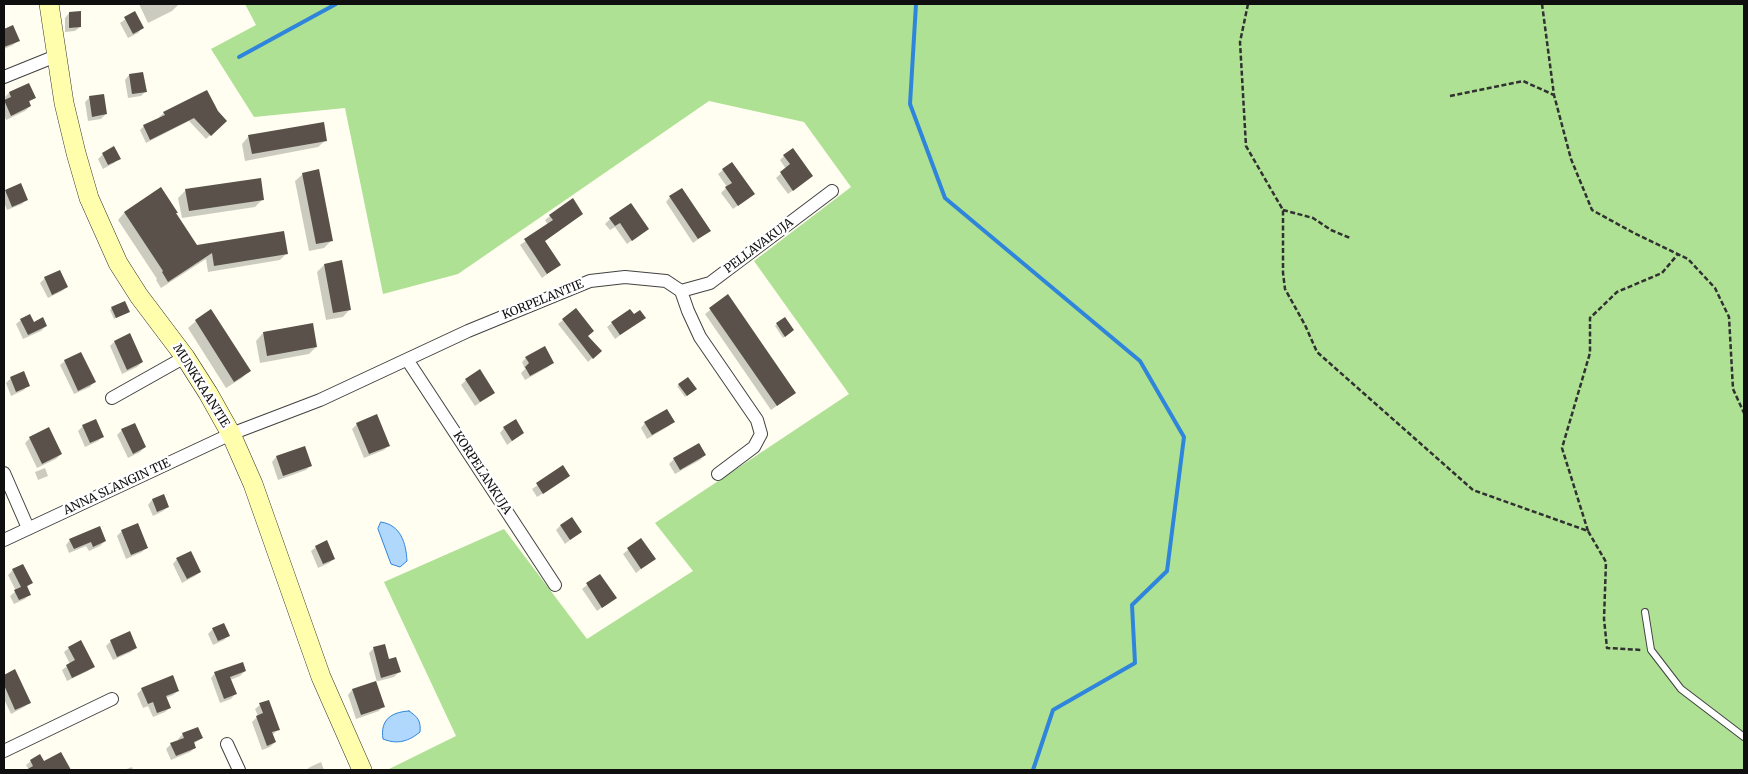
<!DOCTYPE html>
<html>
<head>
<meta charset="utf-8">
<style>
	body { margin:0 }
	#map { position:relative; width:1748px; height:774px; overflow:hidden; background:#fffef1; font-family:Merriweather,serif }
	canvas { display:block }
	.frame { position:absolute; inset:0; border:5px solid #0f0f0f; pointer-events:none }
</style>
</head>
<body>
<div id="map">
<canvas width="1748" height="774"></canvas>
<div class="frame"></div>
</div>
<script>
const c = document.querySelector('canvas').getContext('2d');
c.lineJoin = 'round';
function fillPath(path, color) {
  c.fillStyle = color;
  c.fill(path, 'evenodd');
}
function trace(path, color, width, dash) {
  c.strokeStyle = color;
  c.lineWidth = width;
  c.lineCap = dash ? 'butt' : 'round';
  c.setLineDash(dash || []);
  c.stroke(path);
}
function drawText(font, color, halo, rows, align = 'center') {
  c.font = font + ' Merriweather,serif';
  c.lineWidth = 5;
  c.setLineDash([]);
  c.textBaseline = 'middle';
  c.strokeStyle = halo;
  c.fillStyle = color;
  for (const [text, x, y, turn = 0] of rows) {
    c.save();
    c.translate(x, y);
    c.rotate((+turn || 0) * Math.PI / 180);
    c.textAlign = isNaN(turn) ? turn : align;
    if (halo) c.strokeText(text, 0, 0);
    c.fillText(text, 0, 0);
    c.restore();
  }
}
const forest = new Path2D(`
	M245,4H1744V770H387L456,736L384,582L504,529L587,639L693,571L655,523L849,394L754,261L851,187L804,122L709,101L458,274L383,294L345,108L254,117L211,49L256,25Z`);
const water = new Path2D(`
	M381,522C401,525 406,543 407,561L400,567L391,564L378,529Z
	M409,711C418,717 421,721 420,732C409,741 398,745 383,739C380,720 391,712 409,711Z`);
const shadow = new Path2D(`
	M139,4H179L172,11L148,23Z
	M69,13L80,27L75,31L65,32V18Z
	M134,13L142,28L138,33L128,38L120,23Z
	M13,27L18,41L13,45L4,49V30Z
	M129,75L146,91L141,96L128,98L125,80Z
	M9,93L34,98L28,103L30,106L25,111L6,120L4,114V102L6,101L5,97Z
	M90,97L106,114L101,119L88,121L85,102Z
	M217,111L225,121L206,139L189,121L146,143L140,130L144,126L160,119L159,117L164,113Z
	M249,136L326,140L318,147L245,161L242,144Z
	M103,154L119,158L114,163L103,169L98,159Z
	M784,156L807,180L788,194L776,178L786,169L780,160Z
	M723,170L748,198L733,209L721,193L727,187L718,174Z
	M303,174L332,240L324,248L309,251L295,181Z
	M161,189L177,212L175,214L196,246L286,254L280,260L208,272L206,259L161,288L156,280L157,279L118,220L124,213Z
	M186,190L263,199L255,207L182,218L178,198Z
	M6,191L26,200L22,204L7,210L4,202V193Z
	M670,197L704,235L693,243L666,202Z
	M582,214L544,241L559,265L542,278L520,245L548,225L545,220L550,216Z
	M610,219L647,229L627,244L615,227L610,230L605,224Z
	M324,265L350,309L343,317L326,320L317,272Z
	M45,278L67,287L62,291L48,298L40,283Z
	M728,296L795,393L771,410L705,314Z
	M112,308L128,312L114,319L110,310Z
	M576,310L587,336L600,351L588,362L558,324Z
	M211,311L249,371L242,378L226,388L188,328L196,321Z
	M633,316L644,318L615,339L607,327L612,323Z
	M21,320L33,323L46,326L41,331L23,339L16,324Z
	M777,324L791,332L783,338L775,326Z
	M263,333L316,347L309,354L260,363L256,341Z
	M114,342L142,362L137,367L122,374L110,346Z
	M526,358L553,362L548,367L525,380L521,373L525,369L522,362Z
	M65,361L94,382L90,387L74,394L60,365Z
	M23,373L28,385L24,390L11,396L6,383L10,379Z
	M466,380L494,393L475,406L461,385Z
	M679,385L693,391L685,397L677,386Z
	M673,421L669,426L647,439L641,428L645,423Z
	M357,424L389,445L384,450L364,458L352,429Z
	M83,426L103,436L98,441L85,447L78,431Z
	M504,428L523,433L507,445L500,433Z
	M122,430L145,447L140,452L128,458L117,435Z
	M30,438L61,454L56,459L37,468L25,443Z
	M699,445L705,455L700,460L675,474L669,464L674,459Z
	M276,457L310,466L306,470L278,480L272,462Z
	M563,467L564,480L537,497L532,489Z
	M45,468L48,476L38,480L35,472Z
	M163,495L168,507L163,511L153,516L148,505L152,500Z
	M137,525L147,547L142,552L126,559L117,536L121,532Z
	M560,526L580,532L565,544L556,530Z
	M641,539L654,559L636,573L623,554Z
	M70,540L105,541L100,546L89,551L86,546L69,553L66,545Z
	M316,547L334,559L329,563L318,568L311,551Z
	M177,559L200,572L195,576L182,583L173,564Z
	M13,570L31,583L26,588L29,595L25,599L14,604L10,596L16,591L8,575Z
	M600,575L615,598L597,611L582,589Z
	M213,629L228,636L224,640L213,645L208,634Z
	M111,641L136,647L131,652L113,660L106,646Z
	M384,645L388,660L399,672L394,677L375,682L383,706L379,711L356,719L348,695L352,690L377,682L369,653L373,649Z
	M69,648L93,666L88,671L67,681L62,670L70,664L64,652Z
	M14,671L29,703L24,707L11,714L4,699V676Z
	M245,671L240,676L230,680L235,694L231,699L220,703L211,678L215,673Z
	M142,689L178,691L173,695L166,698L170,708L165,712L153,717L148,706L143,708L137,694Z
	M260,705L279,729L272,735L275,742L270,747L262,750L252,722L258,716L255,709Z
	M183,734L202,738L193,744L195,748L190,752L171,760L166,749L171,744L179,741L178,739Z
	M60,753L69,770H29L26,765L31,761L43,763Z
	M321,762L324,770H306L310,767Z
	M132,767L133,770H124Z`);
const stream = new Path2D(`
	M916,4L910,104L945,198L1140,361L1184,437L1167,571L1132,605L1135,663L1053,710L1033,770
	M239,57L336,4`);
const building = new Path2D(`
	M81,11V27L69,28V12Z
	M135,11L144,28L133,34L124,17Z
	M13,25L20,41L4,47V29Z
	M143,72L147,92L132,94L129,74Z
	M29,83L36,98L29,101L31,106L11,116L4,100L11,97L9,92Z
	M207,90L218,111L227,121L211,136L194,118L150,140L143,125L165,115L163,112Z
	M104,94L107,114L92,117L89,96Z
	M324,122L327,141L252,154L248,135Z
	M114,146L121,159L108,165L102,153Z
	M793,148L813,176L793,191L780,172L790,164L783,155Z
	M732,162L755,194L738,206L725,187L732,183L722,169Z
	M319,169L333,241L316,244L302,173Z
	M261,178L264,200L189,211L185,189Z
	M21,183L28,200L12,207L5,190Z
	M161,187L178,213H176L197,245L284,231L288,254L214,266L212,253L168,282L162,272L163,271L124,212Z
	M682,188L711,231L698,239L669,196Z
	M573,198L583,214L545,241L561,265L547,274L524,239L553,220L549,215Z
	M631,203L649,229L632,241L620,223L615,226L609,218Z
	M342,260L351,310L333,313L324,264Z
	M60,270L68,287L52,295L44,277Z
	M728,294L796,393L777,406L709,308Z
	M125,301L130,312L116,318L111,307Z
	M576,308L594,331L588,336L602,351L593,359L562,319Z
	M211,309L251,371L234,382L195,320Z
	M630,309L634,314L640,310L646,318L620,335L611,322Z
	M30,314L34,322L43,317L47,326L28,335L20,319Z
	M785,317L794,330L785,337L776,323Z
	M313,323L317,347L267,356L263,332Z
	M130,333L143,362L127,370L114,341Z
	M545,346L554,363L530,376L525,367L529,363L525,357Z
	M81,352L96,382L78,391L64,360Z
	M480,369L495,393L480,402L465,379Z
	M24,371L30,386L16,392L10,377Z
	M688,377L697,389L687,396L678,384Z
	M667,409L675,422L652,435L644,422Z
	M377,414L390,446L369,454L356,423Z
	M96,419L104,437L90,443L82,425Z
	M516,419L524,433L512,441L503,427Z
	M135,423L146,447L133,454L121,429Z
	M49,427L62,454L42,464L29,437Z
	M699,443L706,455L680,470L673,458Z
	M305,446L312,466L283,476L276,456Z
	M563,465L570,476L543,494L536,483Z
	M164,494L169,507L157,512L152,499Z
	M572,517L582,532L570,540L560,525Z
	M138,523L148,548L131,555L121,530Z
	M100,526L106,541L93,547L91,542L74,549L69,539Z
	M641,538L656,559L641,569L627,548Z
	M327,540L335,559L323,564L315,546Z
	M191,551L201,572L187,579L176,558Z
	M23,564L33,583L27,586L31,595L19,600L14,590L21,587L12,569Z
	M600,574L617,598L602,608L586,583Z
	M224,623L230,636L218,641L212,628Z
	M130,631L137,648L117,657L110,640Z
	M81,640L95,667L72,678L66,665L75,660L68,647Z
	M385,644L389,659L396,657L401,672L381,678L373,647Z
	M243,662L246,671L230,677L237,694L224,699L214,672Z
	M15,669L31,703L15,710L4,685V675Z
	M173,675L179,691L166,696L171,708L157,713L153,702L148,704L141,688Z
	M376,681L385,707L361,715L352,689Z
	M269,700L280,730L272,732L276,742L267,746L256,716L263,713L259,703Z
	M198,727L203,738L194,742L196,748L176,756L170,743L184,738L182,733Z
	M61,752L71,770H26L33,766L30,760L40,754L44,761Z`);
const path = new Path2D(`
	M1248,4L1240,42L1246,146L1283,210V273L1285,289L1305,325L1317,352L1473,490L1588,531L1606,562L1604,619L1607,648L1642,650
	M1542,4L1554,95L1571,159L1592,210L1634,233L1688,259L1715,288L1729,317L1733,389L1744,413
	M1450,96L1523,81L1554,95
	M1283,210L1313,218L1331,230L1350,238
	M1588,531L1562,448L1590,353V318L1617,292L1662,273L1678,254`);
const lane = new Path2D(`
	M1645,612L1651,650L1681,689L1744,737`);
const street = new Path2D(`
	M4,77L56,56
	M681,291L710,283L832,191
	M408,361L555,585
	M112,398L185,357
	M4,473L28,528
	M4,540L231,434L320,400L468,331L590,281L625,277L666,281L681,291L688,311L700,337L757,420L761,434L754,447L718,474
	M227,744L239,770
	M4,751L112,699`);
const secondary = new Path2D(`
	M49,4L64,103L76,153L89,198L118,263L139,296L185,357L208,393L231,434L253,484L321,677L362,770`);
const streetNames = [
	["PELLAVAKUJA",759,246,-37],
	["KORPELANTIE",543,300,-22],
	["MUNKKAANTIE",201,386,58],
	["KORPELANKUJA",482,473,57],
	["ANNA SLANGIN TIE",117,487,-25]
];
fillPath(forest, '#aee193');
fillPath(water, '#b0d8fc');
trace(water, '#2f85db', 1);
fillPath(shadow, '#0003');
trace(stream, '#2f85db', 4);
fillPath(building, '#59514a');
trace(lane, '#424242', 8);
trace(street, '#424242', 14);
trace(secondary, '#313131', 20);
trace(path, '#313131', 2.5, [5, 2.5]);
trace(lane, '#fff', 6);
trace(street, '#fff', 12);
trace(secondary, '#fffeac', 19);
drawText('12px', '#0f0f0f', '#fff', streetNames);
</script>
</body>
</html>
